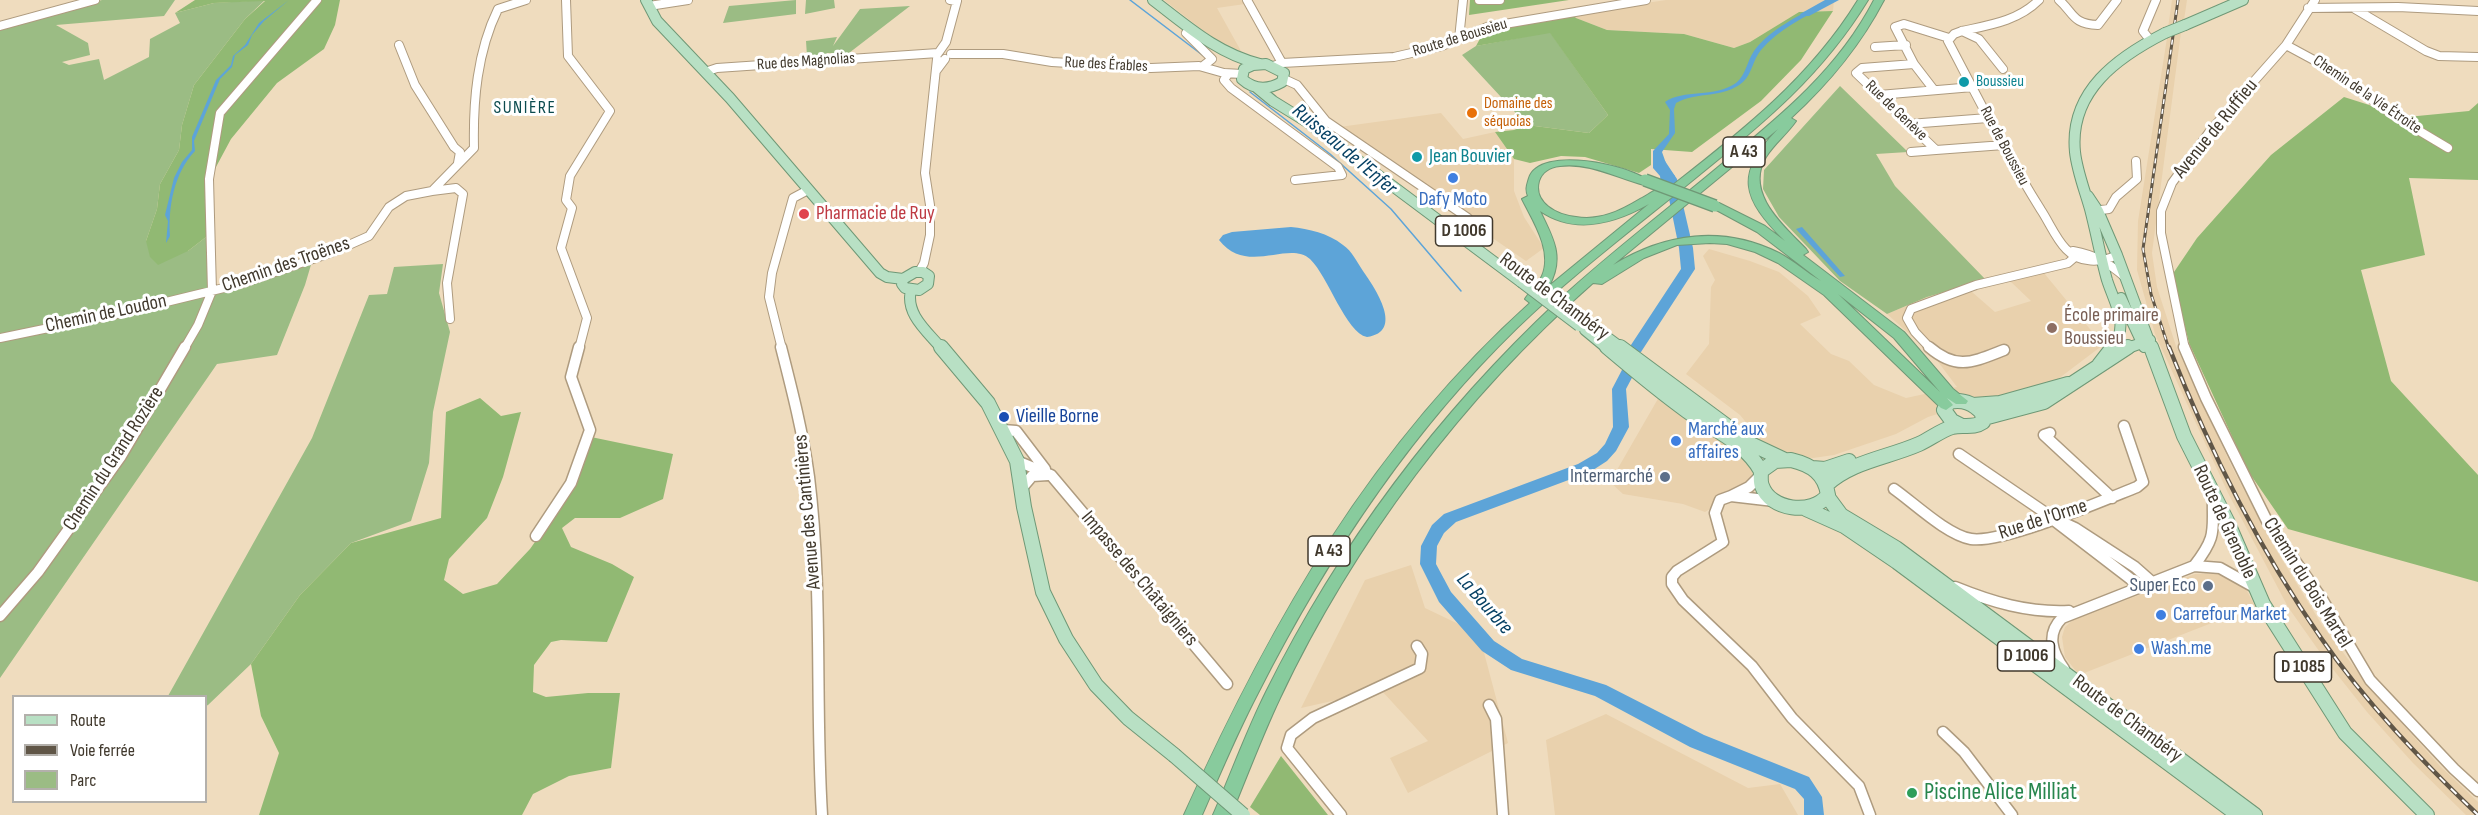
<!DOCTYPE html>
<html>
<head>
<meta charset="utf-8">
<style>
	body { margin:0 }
	#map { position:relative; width:2478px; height:815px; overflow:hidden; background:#efdcbe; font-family:"Sofia Sans Condensed",sans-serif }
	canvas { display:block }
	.legend { position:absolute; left:12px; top:695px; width:195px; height:108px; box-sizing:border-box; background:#fff; border:2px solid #b3b0ab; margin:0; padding:8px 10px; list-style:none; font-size:18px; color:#41392d }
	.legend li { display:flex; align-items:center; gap:12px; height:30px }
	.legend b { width:30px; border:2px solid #b3b0ab }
</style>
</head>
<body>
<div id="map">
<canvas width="2478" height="815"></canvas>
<ul class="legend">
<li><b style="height:8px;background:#b8e0c4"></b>Route</li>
<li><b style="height:8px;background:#605647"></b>Voie ferrée</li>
<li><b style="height:16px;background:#9bbc84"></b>Parc</li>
</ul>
</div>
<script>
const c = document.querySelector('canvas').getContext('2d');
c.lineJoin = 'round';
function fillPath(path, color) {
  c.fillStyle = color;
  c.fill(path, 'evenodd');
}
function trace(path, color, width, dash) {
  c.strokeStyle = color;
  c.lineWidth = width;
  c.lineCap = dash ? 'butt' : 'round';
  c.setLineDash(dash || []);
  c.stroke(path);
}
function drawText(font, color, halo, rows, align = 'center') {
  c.font = font + ' "Sofia Sans Condensed",sans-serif';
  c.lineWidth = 6;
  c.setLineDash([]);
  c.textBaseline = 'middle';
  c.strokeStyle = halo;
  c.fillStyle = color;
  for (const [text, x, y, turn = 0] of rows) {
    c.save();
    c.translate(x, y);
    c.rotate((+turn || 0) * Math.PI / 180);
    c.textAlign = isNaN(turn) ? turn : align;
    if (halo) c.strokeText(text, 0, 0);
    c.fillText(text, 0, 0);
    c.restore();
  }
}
const built = new Path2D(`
	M1164,0H1243L1245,4L1217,8L1246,60L1237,57Z
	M1666,0H1834L1833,11L1799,12L1750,42L1734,48L1684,34L1607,30L1576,18L1572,14Z
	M2172,0H2187L2184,20L2168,28Z
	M2181,32L2152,253L2157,287L2176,346L2232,467L2272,543L2322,625L2371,689L2440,766L2478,802V815H2466L2413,763L2367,712L2324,658L2288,607L2228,493L2155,334L2137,270L2138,221L2167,38Z
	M1441,113L1463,139L1495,132L1514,159V191L1524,217L1544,248L1526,261L1332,128Z
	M1709,249L1750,261L1779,272L1808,296L1821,315L1800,324L1831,354L1849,361L1874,385L1906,398L1957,387L1933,355L1887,314L1927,297L1964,285L1995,312L2031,301L2010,281L2044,273L2103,345L2058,379L2023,392L1991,397L1928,417L1896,434L1834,455L1813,458L1788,455L1768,449L1740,415L1686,374L1709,344L1711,287L1715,280L1703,256Z
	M1659,397L1747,457L1756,481L1705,512L1683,504L1623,494L1610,482Z
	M1411,565L1425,608L1471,630L1482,645L1508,743L1408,793L1390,758L1428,741L1381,690L1301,708L1365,580Z
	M2217,573L2237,581L2247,591L2255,606L2079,675L2065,657L2062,637L2065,627L2073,620L2195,574Z
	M1606,714L1748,788L1780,784L1798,815H1555L1546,740Z`);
const green = new Path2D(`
	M102,0H175L164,16L56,25L88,43L90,55L62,62L69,65L99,59L104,80L149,57L150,39L180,23L175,13L214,3L265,0L245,19L194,85L182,125L179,150L160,184L157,209L146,241L188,251L210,234L212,285L229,286L313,258L305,285L277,355L217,364L0,678V27Z
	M796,0V14L723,23L729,6Z
	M806,0H834L835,8L805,14Z
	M910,6L849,53H827L825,57L807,56L806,41L837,37L833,46L860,9Z
	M1550,32L1608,115L1589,133L1527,125L1462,55L1476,46Z
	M1840,86L1908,152L1876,154L1895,186L1986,280L1927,297L1887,314L1840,281L1779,217L1763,189L1764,170Z
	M443,264L439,293L450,332L433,412L429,463L411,521L351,543L300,595L251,664L208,705L206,706V696H168L312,438L369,295L387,294L394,267Z`);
const forest = new Path2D(`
	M195,0H340L335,25L324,49L277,83L231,139L209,180L210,234L188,251L158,265L150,257L146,241L157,209L160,184L179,150L182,125L194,85L245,19L265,1L214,3L175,13Z
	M1470,0H1569L1469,15Z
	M1833,11L1801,60L1761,101L1692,152L1651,149V165L1639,173L1585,157L1561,156L1530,163L1514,159L1495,132L1514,130L1527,125L1589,133L1608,115L1550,33L1476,46L1484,31L1572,14L1576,18L1607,30L1684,34L1734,48L1750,42L1799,12Z
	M2344,97L2407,117L2469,111L2478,103V180L2409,178L2425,255L2361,270L2391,381L2478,475V582L2288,529L2248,471L2189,343L2172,275L2197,238L2271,155Z
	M480,398L501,416L521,412L503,477L487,518L449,559L444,580L463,594L497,584L530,549L568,495L591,437L673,454L663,499L620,518H575L562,528L571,547L612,564L634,577L607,642L561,640L551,642L534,665L533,692L546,697L588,693H620L611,768L569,776L533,794L522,815H259L279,753L261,716L251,664L300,595L351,543L441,518L446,412Z
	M1281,756L1328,815H1260L1250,807Z`);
const water = new Path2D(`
	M289,0L264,21L252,35L248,45L235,55L232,67L220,79L194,141L195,151C174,173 168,207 170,236L166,243L168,221L165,215L174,178L182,162L192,150V137L216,80L231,65L233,56L245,45L259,23Z
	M1822,3L1827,5C1804,17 1779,29 1761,50C1753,59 1752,74 1743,82C1723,99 1698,91 1676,103L1674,109L1675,133L1662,152L1668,169L1675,176L1664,185L1661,184L1660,176L1653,168V151L1669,134L1670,110L1665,102C1683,89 1715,98 1736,83C1746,75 1747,61 1754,51C1770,29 1799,16 1822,3Z
	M1291,227C1309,229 1328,233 1343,245C1352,251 1357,262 1363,271C1375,288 1405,332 1367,337C1346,333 1328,276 1310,259C1288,240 1247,276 1219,240L1223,235L1232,232Z
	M1802,227L1845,276L1840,277L1796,229Z`);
const stream = new Path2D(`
	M1130,0L1205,57
	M1250,92L1330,154L1391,209L1461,291`);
const river = new Path2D(`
	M1825,0H1839L1809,16H1801L1800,14Z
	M1661,160L1665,161L1677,179L1693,248L1695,269L1641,352L1636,353L1629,348L1681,269L1679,248L1665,179L1655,164Z
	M1628,367L1635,372L1626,389L1629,427L1616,451L1607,461L1590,472L1456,522L1444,533L1437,546L1436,564L1451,592L1494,641L1522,659L1606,685L1704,735L1809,777L1822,797L1824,815H1804V799L1795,789L1690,747L1595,696L1511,670L1482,651L1439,602L1420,564L1421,546L1432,525L1444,514L1578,464L1597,453L1605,444L1613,427L1612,389L1623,368Z`);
const minorFar1 = new Path2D(`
	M566,0L568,56L610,111L570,176L566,200L572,208L561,248L587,318L579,349
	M1247,0L1282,63
	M1479,0H1500
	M2039,0C2018,21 1990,25 1962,31L1954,34L1948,41C1978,98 2007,156 2041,210C2049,222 2056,239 2066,249C2080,264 2101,263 2117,255
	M2059,0C2074,13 2072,24 2098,25L2117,0
	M649,6L688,0
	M2308,8L2398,7L2478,11
	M2355,9L2426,51L2439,56L2478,57
	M0,26L95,0
	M1962,31L1979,39L2003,69
	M1186,33L1212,59L1203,66
	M1459,39L1463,0
	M2150,40L2143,31L2156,0
	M399,45L415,85L454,147L460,152L458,163
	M2286,45L2323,65L2396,117L2448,148
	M1875,47L1906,45
	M939,52L946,42L957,1L950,0
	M951,54H1003L1052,62L1151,68L1199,66L1224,73L1242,74
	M1914,64L1862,68L1856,73L1936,150L2004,145
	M1273,66L1282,63L1394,57L1442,46L1487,27L1646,0
	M936,71L945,59
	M705,72L717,68L938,53
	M1228,74L1224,80L1231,88L1338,167L1342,175L1295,180
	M1284,79L1297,85L1326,121L1468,218
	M1934,90L1914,64L1895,27L1904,24L1949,38
	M1879,95L1973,87
	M1909,124L1988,118
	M1911,152L1936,150
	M432,191L456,188L463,194L447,283L450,319
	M2093,211L2109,209L2116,197L2137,179L2136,161
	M2073,251C2095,255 2109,263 2126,278
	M919,272L924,263L930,235V205L925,173L937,59
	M0,338L121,313L240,284L333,252L369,236L389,207L406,196L432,191L474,148C473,101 477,52 498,9L526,0
	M184,349L198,325L212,291L209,179L220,113L317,0
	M782,349L769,297L772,273L793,198L808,190
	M1931,349L1915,332L1907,318L1911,309L1976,285L2068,263L2075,257V252
	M2185,349L2161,233V211L2172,183L2210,131L2286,45L2315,0`);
const minor = new Path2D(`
	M781,347C792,390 803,433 809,477C823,589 815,703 822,815
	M1929,347C1957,371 1973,362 2004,350
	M2184,347L2206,398L2267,521L2322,599L2370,680L2454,769L2478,791
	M1003,430L1016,431L1045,469
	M2050,433L2044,435L2112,498
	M1959,454L2053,518L2075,528L2135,567L2152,582
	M1017,461L1051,475L1227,684
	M1760,476L1749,487L1731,496L1774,501
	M1021,489L1032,476L1048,475
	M1894,489C1914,503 1947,535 1971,539C2002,544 2104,500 2137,487L2143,482L2124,426
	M1731,496L1720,500L1715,513L1723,542L1677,571L1672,577V584L1683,600L1752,666L1792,718L1859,786L1870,815
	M2055,521L2141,587
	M536,536L571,483L590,430L571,377L579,347
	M2194,566C2218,535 2212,531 2213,495
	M1955,587C1992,602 2028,613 2069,611
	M0,616L38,572L121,456L185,347
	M2064,669C2052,652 2046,634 2062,618L2194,566L2220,568L2254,587
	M1489,705L1496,719L1503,815
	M1943,732L1964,752L2012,815
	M1341,815L1287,748L1291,735L1313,718L1420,668L1422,654L1417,646`);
const majorFar1 = new Path2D(`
	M646,0L657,21L730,98L880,273L887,277L903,279
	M1153,0C1187,26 1218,54 1260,64
	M2185,25L2243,0
	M1266,64L1284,73L1282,82C1268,90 1254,90 1242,79L1244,69L1253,65Z
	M1256,87L1273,101L1307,122L1521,282
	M2088,196L2098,211L2117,255L2152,349
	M915,272H923L929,276L928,284L919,290L905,288L902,284L903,279Z
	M911,290C905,314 927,331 942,349
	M2121,298L2144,347
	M1585,321L1623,349
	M1585,330L1608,349
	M2112,349C2130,325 2115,305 2107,280C2101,259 2096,232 2090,209C2085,191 2077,171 2075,152C2069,91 2118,57 2165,33
	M2125,349L2150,340`);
const major = new Path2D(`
	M941,347L988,403L1017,461L1024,507L1043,592L1066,639L1096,685L1128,718L1174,755
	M1607,347C1633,369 1659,391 1687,411C1713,430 1744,441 1761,471
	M1620,347L1751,444L1785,460
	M2151,347L2184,436L2227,521L2263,604L2345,733L2427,815
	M2099,365L2113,347
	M1973,405L2000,403L2068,384
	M1984,418L2044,402L2128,347
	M1791,460C1812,465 1825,474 1828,495C1812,516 1770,510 1762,486C1760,482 1761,475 1761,471L1775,461Z
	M1812,468L1825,469L1849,461
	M1826,485C1852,461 1887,458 1919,444C1930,439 1940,431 1952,427C1963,424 1973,429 1983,422L1982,413C1973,403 1963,399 1949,402L1944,410L1952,421L1960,425
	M1827,496L1841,515L1896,548L2255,815
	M1806,509L1844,526L1897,562L2238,815`);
const highway = new Path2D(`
	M1858,0H1868C1823,74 1764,123 1698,176C1637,226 1574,273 1517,328C1409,433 1326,559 1258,693C1237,733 1220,774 1202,815H1184C1271,622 1371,446 1530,303L1525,299C1530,291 1538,285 1542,276C1553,251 1533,221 1522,199L1528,196C1525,189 1527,185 1529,178C1540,145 1631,165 1650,182L1644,185C1617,178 1589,162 1560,166C1550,167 1542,172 1539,181C1533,203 1557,215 1576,217C1600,221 1620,211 1640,199C1645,197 1651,192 1656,190C1661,189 1661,190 1664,192C1737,135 1809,80 1858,0ZM1649,204L1549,286C1565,257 1553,238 1540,211C1575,235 1614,224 1649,204Z
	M1874,0H1884C1860,46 1829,83 1791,118L1796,121C1787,134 1774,144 1766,157C1744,193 1784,226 1806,249L1808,252L1803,255L1904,332L1953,389L1968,401L1966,404H1956L1947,398L1953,405L1946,410L1941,408L1824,295L1778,263L1755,252L1727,244L1710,243L1677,245L1644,258L1602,284L1593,283C1463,397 1354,542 1280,698C1262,736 1247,776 1231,815H1213C1231,774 1246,732 1266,692C1339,545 1439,412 1559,300C1611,252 1668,209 1723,163C1782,115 1839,68 1874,0ZM1778,129C1734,175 1742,198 1785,241L1765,226L1719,203H1711L1709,206L1757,232L1821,281C1807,273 1794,261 1779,253C1723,225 1665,233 1613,265ZM1838,294L1894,338L1940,392Z`);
const railFar1 = new Path2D(`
	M2169,349L2151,294L2143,249L2178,0`);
const rail = new Path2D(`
	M2169,347C2208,447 2260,550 2321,638C2366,703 2421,760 2478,815`);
const majorBridgeFar1 = new Path2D(`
	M2165,33L2185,25
	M1521,282L1579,326`);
const majorBridge = new Path2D(`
	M1174,755L1243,815`);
const highwayBridge = new Path2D(`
	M1645,180L1715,206`);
const markers = [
	[1964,82,6,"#0f9aa8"],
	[1472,113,6,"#e8710a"],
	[1417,157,6,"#0f9aa8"],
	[1453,178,6,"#3f7fe0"],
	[804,214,6,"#e0444e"],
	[2052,328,6,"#8d6e63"],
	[1004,417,6,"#1a4fb4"],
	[1676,441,6,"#3f7fe0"],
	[1665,477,6,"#5c6f8a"],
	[2208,586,6,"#5c6f8a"],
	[2161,615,6,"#3f7fe0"],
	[2139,649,6,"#3f7fe0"],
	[1912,793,6,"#2e9e5b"]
];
const farStreetnames = [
	["Route de Boussieu",1460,38,-17],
	["Rue des Magnolias",806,62,-4],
	["Rue des Érables",1106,65,3],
	["Chemin de la Vie Étroite",2367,95,34],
	["Rue de Genève",1896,111,44],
	["Rue de Boussieu",2004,146,62]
];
const farCulturenames = [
	["Boussieu",1976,82]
];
const farFoodnames = [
	["Domaine des",1484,104],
	["séquoias",1484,122]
];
const farNeighbourhoodnames = [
	["SUNIÈRE",525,108]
];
const shields = [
	[1744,152,42],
	[1464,231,57],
	[1329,551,42],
	[2026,656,57],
	[2303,667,57]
];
const shieldNames = [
	["A 43",1744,152],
	["D 1006",1464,231],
	["A 43",1329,551],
	["D 1006",2026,656],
	["D 1085",2303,667]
];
const streetNames = [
	["Avenue de Ruffieu",2216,129,-51],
	["Chemin des Troënes",286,265,-19],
	["Route de Chambéry",1554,297,37],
	["Chemin de Loudon",106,314,-12],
	["Chemin du Grand Rozière",114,459,-57],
	["Avenue des Cantinières",808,512,-95],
	["Rue de l'Orme",2043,520,-18],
	["Route de Grenoble",2224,522,65],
	["Impasse des Châtaigniers",1139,579,50],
	["Chemin du Bois Martel",2307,583,58],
	["Route de Chambéry",2127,719,37]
];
const cultureNames = [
	["Jean Bouvier",1429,157]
];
const shopNames = [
	["Dafy Moto",1453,200,"center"],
	["Marché aux",1688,430],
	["affaires",1688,453],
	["Carrefour Market",2173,615],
	["Wash.me",2151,649]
];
const healthNames = [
	["Pharmacie de Ruy",816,214]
];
const educationNames = [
	["École primaire",2064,316],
	["Boussieu",2064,339]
];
const transitNames = [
	["Vieille Borne",1016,417]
];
const serviceNames = [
	["Intermarché",1653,477],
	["Super Eco",2196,586]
];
const waterNames = [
	["Ruisseau de l'Enfer",1344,150,40],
	["La Bourbre",1484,604,49]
];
const nearLeisurenames = [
	["Piscine Alice Milliat",1924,793]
];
fillPath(built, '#e9d1ad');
fillPath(green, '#9bbc84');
fillPath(forest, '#91b973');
fillPath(water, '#5da4d8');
trace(stream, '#5da4d8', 1.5);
fillPath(river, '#5da4d8');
trace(minorFar1, '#ae9b7f', 10);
trace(minor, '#ae9b7f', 13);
trace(majorFar1, '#6f9876', 12);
trace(major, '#6f9876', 16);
trace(highway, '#6f9876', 2);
trace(minorFar1, '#fff', 8);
trace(minor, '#fff', 10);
trace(majorFar1, '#b8e0c4', 10);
trace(major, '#b8e0c4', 14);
fillPath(highway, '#88cb9d');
trace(railFar1, '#605647', 3);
trace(rail, '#605647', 4.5);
trace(railFar1, '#fff', 1.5, [5]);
trace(rail, '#fff', 2, [8]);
trace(majorBridgeFar1, '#6f9876', 12, []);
trace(majorBridge, '#6f9876', 16, []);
trace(highwayBridge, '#6f9876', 14, []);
trace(majorBridgeFar1, '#b8e0c4', 10);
trace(majorBridge, '#b8e0c4', 14);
trace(highwayBridge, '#88cb9d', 11);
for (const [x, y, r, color] of markers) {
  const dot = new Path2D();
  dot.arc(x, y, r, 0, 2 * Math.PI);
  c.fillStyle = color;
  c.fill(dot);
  trace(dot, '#fff', 2);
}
drawText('16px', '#41392d', '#fff', farStreetnames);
drawText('16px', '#0d838f', '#fff', farCulturenames, 'left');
drawText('16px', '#c56008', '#fff', farFoodnames, 'left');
c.letterSpacing = '1.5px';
drawText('18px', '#0b4b4f', '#fff', farNeighbourhoodnames);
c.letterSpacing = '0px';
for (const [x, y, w] of shields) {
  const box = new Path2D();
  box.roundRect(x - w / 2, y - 15, w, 30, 4.5);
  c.fillStyle = '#fff';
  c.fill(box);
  trace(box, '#41392d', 1.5);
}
drawText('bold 18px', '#41392d', null, shieldNames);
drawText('20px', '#41392d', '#fff', streetNames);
drawText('20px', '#0d838f', '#fff', cultureNames, 'left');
drawText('20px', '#366cbe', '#fff', shopNames, 'left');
drawText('20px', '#be3a42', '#fff', healthNames, 'left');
drawText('20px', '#785e54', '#fff', educationNames, 'left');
drawText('20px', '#164399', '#fff', transitNames, 'left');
drawText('20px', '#4e5e75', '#fff', serviceNames, 'right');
drawText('italic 21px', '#074164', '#fff', waterNames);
drawText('24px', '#27864d', '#fff', nearLeisurenames, 'left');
</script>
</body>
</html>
